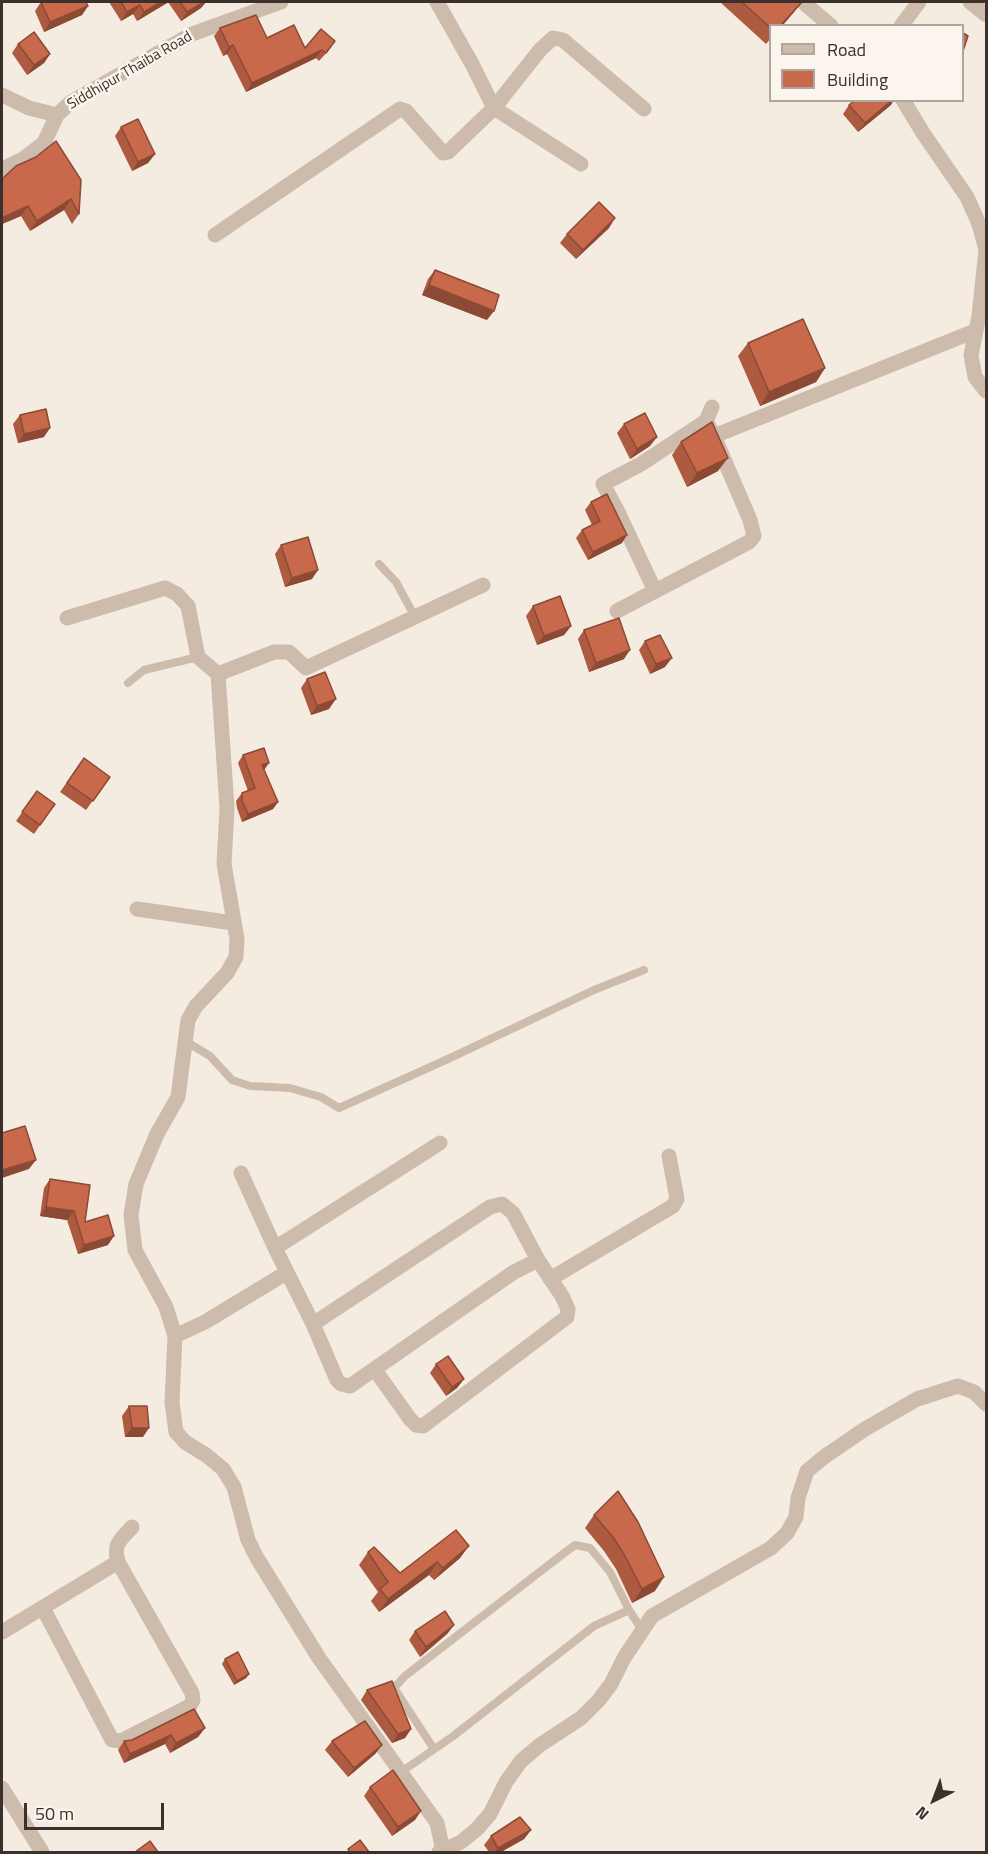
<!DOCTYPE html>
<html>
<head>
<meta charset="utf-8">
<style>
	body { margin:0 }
	#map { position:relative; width:988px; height:1854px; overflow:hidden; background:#f4ebe1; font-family:"Titillium Web",sans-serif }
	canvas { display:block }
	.frame { position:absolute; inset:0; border:3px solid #3b302b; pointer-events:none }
	.legend { position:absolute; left:769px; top:24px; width:195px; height:78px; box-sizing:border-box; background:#fbf5ee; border:2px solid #aea6a0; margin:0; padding:8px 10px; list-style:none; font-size:18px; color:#3b302b }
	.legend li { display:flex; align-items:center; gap:12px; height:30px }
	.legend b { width:30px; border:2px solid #aea6a0 }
	.north { position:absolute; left:904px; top:1770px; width:60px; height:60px; -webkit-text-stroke:4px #fbf5ee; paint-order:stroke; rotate:222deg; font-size:16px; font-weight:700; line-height:24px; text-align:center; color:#3b302b }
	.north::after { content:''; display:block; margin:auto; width:21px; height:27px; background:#3b302b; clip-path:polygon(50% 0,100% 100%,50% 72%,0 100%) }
	.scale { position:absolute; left:24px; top:1803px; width:140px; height:27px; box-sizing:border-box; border:3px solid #3b302b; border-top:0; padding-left:8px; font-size:18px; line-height:21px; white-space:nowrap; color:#3b302b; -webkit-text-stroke:4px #fbf5ee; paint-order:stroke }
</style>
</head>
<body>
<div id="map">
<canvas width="988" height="1854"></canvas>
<div class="frame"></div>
<ul class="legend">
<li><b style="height:8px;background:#cdbbac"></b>Road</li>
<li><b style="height:16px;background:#c8694b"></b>Building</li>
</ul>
<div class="north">N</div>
<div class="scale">50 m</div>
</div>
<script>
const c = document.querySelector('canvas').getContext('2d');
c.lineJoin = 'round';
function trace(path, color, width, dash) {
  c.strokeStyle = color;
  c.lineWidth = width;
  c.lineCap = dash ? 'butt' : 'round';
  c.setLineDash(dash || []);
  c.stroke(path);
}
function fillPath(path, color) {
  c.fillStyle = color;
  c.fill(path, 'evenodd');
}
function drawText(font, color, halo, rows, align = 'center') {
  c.font = font + ' "Titillium Web",sans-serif';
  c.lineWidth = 5;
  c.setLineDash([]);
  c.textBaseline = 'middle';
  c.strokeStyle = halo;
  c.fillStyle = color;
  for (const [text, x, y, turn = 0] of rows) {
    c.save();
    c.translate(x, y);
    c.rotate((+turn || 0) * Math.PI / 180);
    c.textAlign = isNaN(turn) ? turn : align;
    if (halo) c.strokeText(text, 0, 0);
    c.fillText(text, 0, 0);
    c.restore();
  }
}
const lane = new Path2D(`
	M379,564L396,582L415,617
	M128,683L144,670L198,657
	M185,1041L210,1056L232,1080L250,1086L290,1088L321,1097L339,1108L448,1059L594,990L644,970
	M434,1749L394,1688L405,1676L559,1557L575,1545L590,1548L610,1572L629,1610
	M401,1772L452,1737L594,1626L629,1610L642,1630`);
const street = new Path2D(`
	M437,2L472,64L494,108L581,164
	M803,2L831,26
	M970,2L986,15
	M901,26L919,2
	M2,95L29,108L57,115
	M903,100L923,133L967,197L979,224L986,250L979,316L971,355L975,377L986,391
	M2,169L23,159L44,143L57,115L71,102L192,34L281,2
	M215,235L400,109L406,111L443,153L448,152L494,108L540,50L553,38L563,40L644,109
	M714,436L975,331
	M655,591L617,510L603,484L641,464L706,421
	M617,611L749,542L754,536L750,520L714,436L706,421L712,407
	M67,618L165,588L177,594L188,606L198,657L218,674L227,808L224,864L237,939L236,957L227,973L196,1006L188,1020L178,1097L157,1134L136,1184L131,1215L135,1250L166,1307L175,1336L172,1402L176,1432L185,1442L206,1455L223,1469L234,1487L248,1540L257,1558L319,1658L437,1823L443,1851
	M218,674L274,652H289L306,668L483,585
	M137,909L233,923
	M440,1143L275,1248L313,1324L337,1380L341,1384L350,1386L514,1272L538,1260
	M241,1173L275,1248
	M550,1279L673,1206L677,1199L669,1156
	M313,1324L490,1207L502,1204L513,1213L538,1260L562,1296L568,1309L567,1317L423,1426L416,1425L410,1419L375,1370
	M175,1336L205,1322L286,1273
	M43,1608L112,1740L121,1741L190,1706L193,1700L192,1693L118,1562C113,1543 120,1541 132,1527
	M2,1632L118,1562
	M2,1788L42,1852
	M439,1852L461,1842L477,1829L490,1814L506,1782L521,1761L540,1745L581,1718L599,1700L611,1684L624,1658L652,1616L771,1548L787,1533L796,1517L798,1498L807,1471L824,1457L865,1429L917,1399L958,1386L974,1392L986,1404`);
const wall = new Path2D(`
	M41,2L88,6L82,15L44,32L35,11Z
	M109,2H206L201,8L181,21L168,2L137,21L133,14L121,21Z
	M720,2H802L794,12L782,26H771V38L766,44Z
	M220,28L267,38L305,48L329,50L319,61L316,58L246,92L227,54L223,56L214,36Z
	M18,44L50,54L44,63L27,75L12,53Z
	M849,105H891L858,132L843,114Z
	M121,127L155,154L148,163L132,171L115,136Z
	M56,141L79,214L72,224L64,210L30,231L21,216L2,224V179L36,157Z
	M609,228L576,259L560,243L567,234Z
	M435,270L487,320L422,295L428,279Z
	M748,343L825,368L816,382L760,406L738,356Z
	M20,415L44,437L18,443L13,424Z
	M624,424L650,446L630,459L617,433Z
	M681,442L718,471L687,487L672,455Z
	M591,502L622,543L588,560L576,538L582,530L592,525L585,510Z
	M281,545L312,579L285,587L275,554Z
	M533,606L571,626L564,635L537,645L526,616Z
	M584,630L624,659L589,672L578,639Z
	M645,641L665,667L650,674L639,650Z
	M307,679L329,709L311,715L301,688Z
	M243,755L264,769L278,802L273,809L242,822L237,808L236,801L242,793L248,791L238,763Z
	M84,758L110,777L86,810L60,792Z
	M37,791L55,804L34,834L16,821Z
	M50,1179L85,1222L108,1245L78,1254L67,1220L40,1216L44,1188Z
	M436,1364L464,1379L457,1388L446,1396L430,1373Z
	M129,1406L143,1437H125L122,1416Z
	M618,1491L655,1591L632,1603L616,1569L604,1551L585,1528L594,1515Z
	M456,1530L460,1558L434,1580L429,1575L379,1612L371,1601L378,1592L359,1565L368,1552L400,1573Z
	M454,1625L447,1634L420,1657L409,1640L415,1631Z
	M225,1659L249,1674L246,1678L234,1685L222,1664Z
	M367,1690L411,1729L405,1738L392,1743L361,1700Z
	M205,1728L198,1737L170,1753L165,1744L124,1763L118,1750L124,1741Z
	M332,1741L382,1745L375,1754L348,1777L325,1750Z
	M370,1787L415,1820L392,1836L364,1796Z
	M531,1830L524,1839L501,1852H489L484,1845L491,1836Z`);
const shadedWall = new Path2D(`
	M161,2H169L137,21L144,12Z
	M204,2H206L201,8L181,21L187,12Z
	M802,2L794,12L782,26H780Z
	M140,5L133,14L121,21L127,12Z
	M88,6L82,15L44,32L50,22Z
	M233,45L227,54L223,56L229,47Z
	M322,50L316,58L246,92L252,83Z
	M50,54L44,63L27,75L34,65Z
	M892,100H894L891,105L858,132L865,123Z
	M155,154L148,163L132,171L138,162Z
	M71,199L64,210L30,231L37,221Z
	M28,206L21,216L2,224V218Z
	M615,218L609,228L576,259L583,250Z
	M429,285L494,311L487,320L422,295Z
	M825,368L816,382L760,406L769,392Z
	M50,428L44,437L18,443L24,434Z
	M657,437L650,446L630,459L637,449Z
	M728,458L718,471L687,487L697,473Z
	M627,535L622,543L588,560L593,552Z
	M318,570L312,579L285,587L292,578Z
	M571,626L564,635L537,645L544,636Z
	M630,650L624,659L589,672L596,663Z
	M672,658L665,667L650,674L656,664Z
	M336,699L329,709L311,715L317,706Z
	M269,763L264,770L262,765Z
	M278,802L273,809L242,822L248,814Z
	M36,1160L29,1169L2,1178V1170Z
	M46,1207L74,1211L67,1220L40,1216Z
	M114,1236L108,1245L78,1254L84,1245Z
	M464,1379L457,1388L446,1396L452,1387Z
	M132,1428H149L143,1437H125Z
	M469,1546L460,1558L434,1580L443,1568Z
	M437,1562L429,1575L379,1612L388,1599Z
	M664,1577L655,1591L632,1603L642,1589Z
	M454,1625L447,1634L420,1657L426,1647Z
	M249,1674L246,1678L234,1685L237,1681Z
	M205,1728L198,1737L170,1753L176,1743Z
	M411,1729L405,1738L392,1743L398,1734Z
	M171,1735L165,1744L124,1763L130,1754Z
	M382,1745L375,1754L348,1777L354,1768Z
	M421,1811L415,1820L392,1836L398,1827Z
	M531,1830L524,1839L501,1852H495L498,1848Z`);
const building = new Path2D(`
	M41,2H86L88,6L50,22Z
	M121,2H161L144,12L140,5L127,12Z
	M180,2H204L187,12Z
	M742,2H802L780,26H771V28Z
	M256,15L267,38L294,25L305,48L321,29L335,41L326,53L322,50L252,83L233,45L229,47L220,28Z
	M34,32L50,54L34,65L18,44Z
	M963,33L968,36L963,51Z
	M855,100H892L865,123L849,105Z
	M138,119L155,154L138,162L121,127Z
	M56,141L81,180L79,214L71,199L37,221L28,206L2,218V179L16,166L36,157Z
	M599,202L615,218L583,250L567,234Z
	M435,270L499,295L494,311L429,285Z
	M803,319L825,368L769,392L748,343Z
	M46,409L50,428L24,434L20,415Z
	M645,413L657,437L637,449L624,424Z
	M712,422L728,458L697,473L681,442Z
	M607,494L627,535L593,552L582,530L600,521L591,502Z
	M308,537L318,570L292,578L281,545Z
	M560,596L571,626L544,636L533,606Z
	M619,618L630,650L596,663L584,630Z
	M660,635L672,658L656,664L645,641Z
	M325,672L336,699L317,706L307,679Z
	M264,748L269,763L262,765L278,802L248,814L242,801V793L255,788L243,755Z
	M84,758L110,777L93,801L67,783Z
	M37,791L55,804L40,825L22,812Z
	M25,1126L36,1160L2,1170V1133Z
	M50,1179L90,1185L85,1222L108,1215L114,1236L84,1245L74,1211L46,1207Z
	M448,1356L464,1379L452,1387L436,1364Z
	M129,1406H147L149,1428H132Z
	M618,1491L638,1522L664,1577L642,1589L625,1556L613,1537L594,1515Z
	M456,1530L469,1546L443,1568L437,1562L388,1599L380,1589L388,1582L368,1552L374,1547L400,1573Z
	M445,1611L454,1625L426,1647L415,1631Z
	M238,1652L249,1674L237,1681L225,1659Z
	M392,1681L411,1729L398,1734L367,1690Z
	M194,1709L205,1728L176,1743L171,1735L130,1754L124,1741L132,1740Z
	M365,1721L382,1745L354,1768L332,1741Z
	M393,1770L421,1811L398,1827L370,1787Z
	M520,1817L531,1830L498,1848L491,1836Z
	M360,1840L369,1852H350L348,1849Z
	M150,1841L158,1852H135Z`);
const streetNames = [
	["Siddhipur Thaiba Road",130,71,-30]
];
trace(lane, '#cdbbac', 8);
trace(street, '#cdbbac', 15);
fillPath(wall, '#ac5a40');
fillPath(shadedWall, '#8c4a34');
fillPath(building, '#c8694b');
trace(building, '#8c4a34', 1.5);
drawText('15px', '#3b302b', '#fbf5ee', streetNames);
</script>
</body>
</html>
